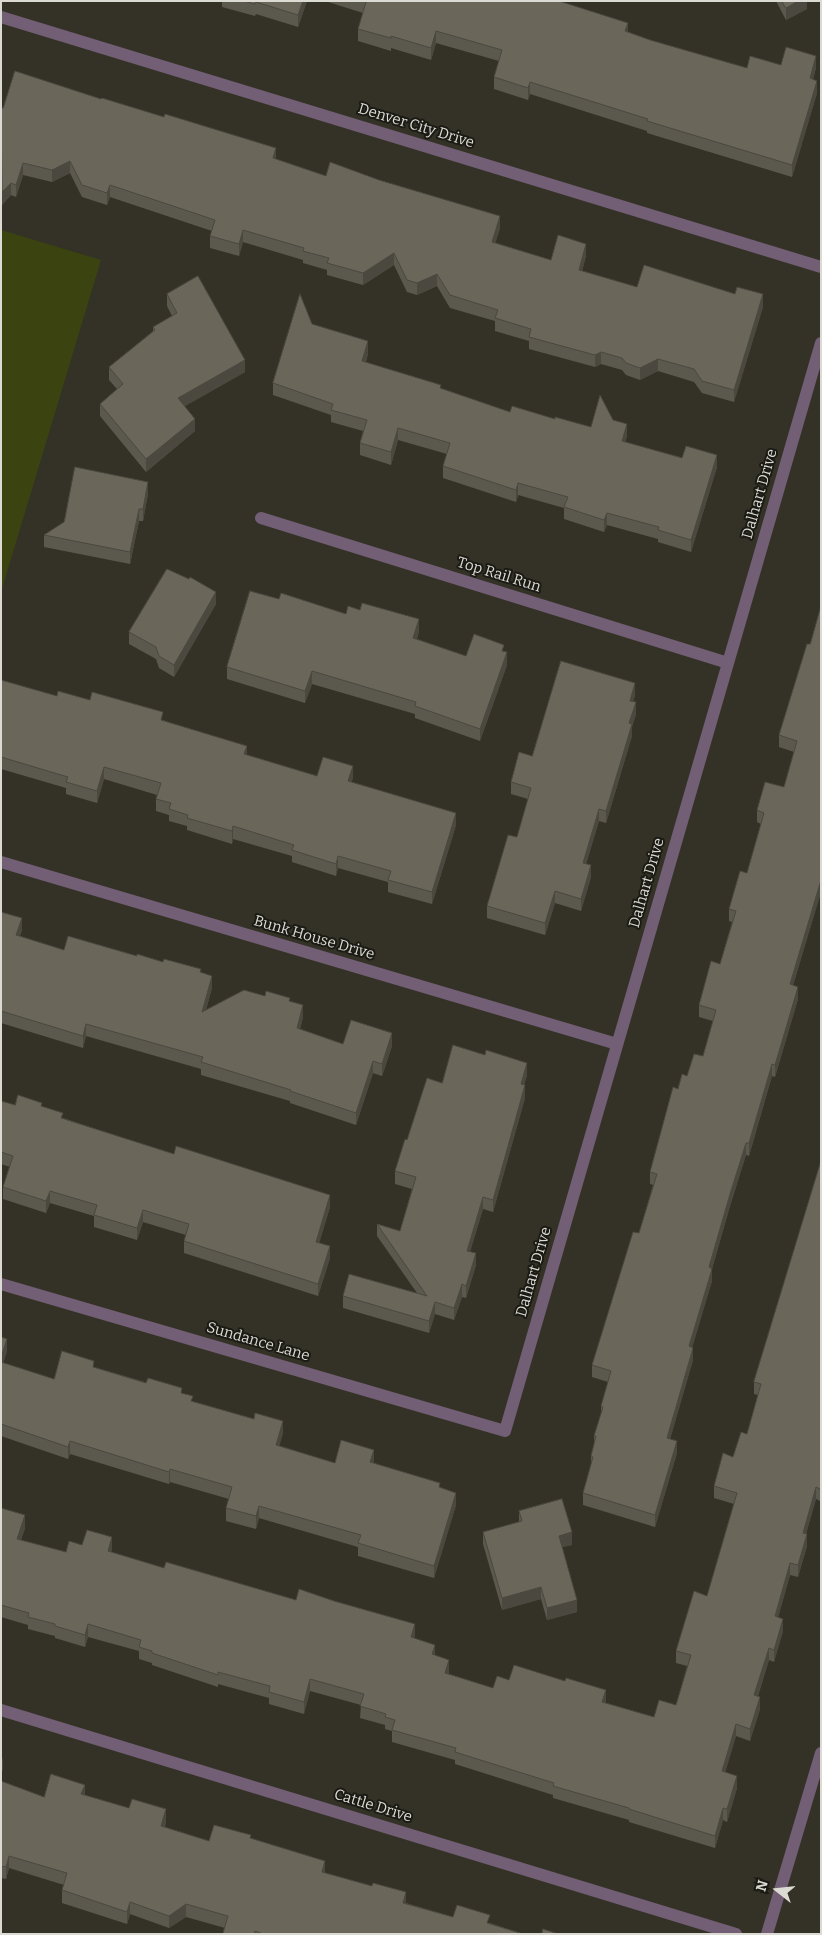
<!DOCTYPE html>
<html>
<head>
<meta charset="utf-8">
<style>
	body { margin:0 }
	#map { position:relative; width:822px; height:1935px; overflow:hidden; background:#343226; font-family:Bitter,serif }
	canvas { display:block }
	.frame { position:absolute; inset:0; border:2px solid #dcdbd3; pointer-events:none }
	.north { position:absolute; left:752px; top:1865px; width:50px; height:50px; -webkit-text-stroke:4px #1b1a14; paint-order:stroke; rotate:286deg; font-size:14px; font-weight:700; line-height:20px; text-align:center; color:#dcdbd3 }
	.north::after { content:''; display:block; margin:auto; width:18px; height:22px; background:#dcdbd3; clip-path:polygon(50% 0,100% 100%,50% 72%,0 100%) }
</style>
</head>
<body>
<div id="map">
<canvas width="822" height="1935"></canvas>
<div class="frame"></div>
<div class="north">N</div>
</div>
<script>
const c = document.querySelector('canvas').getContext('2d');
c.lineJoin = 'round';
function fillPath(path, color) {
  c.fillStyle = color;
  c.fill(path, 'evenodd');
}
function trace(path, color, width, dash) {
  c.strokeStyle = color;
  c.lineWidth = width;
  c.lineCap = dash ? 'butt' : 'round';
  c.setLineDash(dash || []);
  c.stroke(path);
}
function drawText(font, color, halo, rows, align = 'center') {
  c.font = font + ' Bitter,serif';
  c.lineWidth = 4;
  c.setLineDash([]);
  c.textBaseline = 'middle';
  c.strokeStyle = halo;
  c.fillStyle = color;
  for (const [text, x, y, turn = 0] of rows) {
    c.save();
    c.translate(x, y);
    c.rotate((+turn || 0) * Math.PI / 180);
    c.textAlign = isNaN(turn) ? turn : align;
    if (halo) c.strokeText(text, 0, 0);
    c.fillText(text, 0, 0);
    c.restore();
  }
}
const green = new Path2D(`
	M1,230L101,260L1,592Z`);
const minor = new Path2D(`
	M1,17L821,267
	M261,518L728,663
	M1,862L617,1044
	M1,1284L505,1431L821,343
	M1,1710L736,1934
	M767,1934L821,1753`);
const wall = new Path2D(`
	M222,1H307L298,27L256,14L255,16L222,7Z
	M325,1H559L628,32L650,40L747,68L781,65L816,68L813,79L817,93L792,177L647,133V131L530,94L528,100L494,89V77L499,61L436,43L431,60L391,48V51L358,41V29L363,13Z
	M776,1H807V9L786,20Z
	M1,108L276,159L326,176L500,228L495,243L551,260L586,256L582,271L637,287L763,307L734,402L702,393L694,382L658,371L640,380L626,375L622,370L601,364L595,367L529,349V341L495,331V321L450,308L437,286L417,295L407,292L394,265L363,285L327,275V270L303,263V260L243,242L239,256L210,248V236L212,231L110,197L107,205L82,197L70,173L52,182L23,175L16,197L11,195L2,205Z
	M167,294L245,372L185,406L195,431L146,472L100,416V404L117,389L109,380V367L153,331V327L172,316L167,306Z
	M312,324L368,354L366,362L441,389L510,412L555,419L591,427L613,420L627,436L625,442L717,467L691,552L658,542V539L607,525L604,532L564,519V508L518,495L516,502L443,478V466L447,454L398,440L391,465L360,455V443L363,431L331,422V415L273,395V383Z
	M148,494L143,521H139L130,564L44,547V535Z
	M189,579L216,604L174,677L159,668L156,659L129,644V632Z
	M279,599L346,614L360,610L419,631L417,639L466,656L504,652L507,665L480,741L415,718V714L312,684L305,703L227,679V667Z
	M807,644L821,892L793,985L798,999L775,1077L772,1076L749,1156L746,1155L730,1206L712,1269V1281L692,1347L693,1360L670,1439L677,1453L655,1527L583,1505V1493L591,1466V1456L594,1445V1436L601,1414V1406L608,1382L592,1377V1365L639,1233L653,1185L650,1184V1172L678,1089L703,1056L713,1021L699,1017V1005L720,964L732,922L729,921V909L747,873L761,824L757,822V810L784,787L794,752L779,747V735Z
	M1,680L57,696L90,700L163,720L247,755L317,776L353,778L351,782L456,825L432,904L388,892V882L338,868L336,876L292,862V856L233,839L232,844L187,830V826L169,821V815L156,811V799L157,795L104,779L97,803L66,794V788L1,769Z
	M635,695L633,702L636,714L632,727V736L606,823L599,821L586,864L591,877L581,911L555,903L545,935L487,918V906L517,837L528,799L511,794V782L532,756Z
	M1,912L22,930L20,936L64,950L137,956L201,973L212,988L206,1010L265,996L290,1001L303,1017L300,1029L343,1044L392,1046L382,1076L373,1073L356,1125L290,1103V1101L201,1075V1069L86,1036L83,1048L1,1023Z
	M527,1075L524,1085L525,1098L493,1212L483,1209L470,1251L476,1265L466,1298L462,1297L454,1320L435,1314L429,1333L343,1308V1296L417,1293L377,1236V1224L400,1231L412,1189L395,1184V1171L407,1140L442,1083Z
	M1,1101L15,1105L42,1107L63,1118L330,1207L319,1243L330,1258L318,1296L184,1253V1241L186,1235L143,1222L137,1240L94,1227V1216L50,1203L46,1213L3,1199V1187L10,1167L1,1164Z
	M821,1161L820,1501L816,1499L806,1534L807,1546L798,1577L790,1575L778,1617L783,1631L774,1662L769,1660L758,1696L760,1709L750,1741L736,1736L725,1772L737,1788L727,1822L723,1820L715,1848L629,1822V1820L553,1798V1795L455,1764V1760L392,1742V1731L385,1729V1725L360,1718L361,1705L310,1691L304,1714L269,1704V1698L218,1684V1687L152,1665V1663L139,1659V1651L88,1637L85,1647L55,1638V1636L28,1629V1625L1,1617V1508L25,1528L21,1540L66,1552L82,1545L112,1549L111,1552L164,1568L415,1636L414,1638L435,1655L449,1672V1674L493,1688L509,1680L606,1702V1703L654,1717L676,1705L687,1666L676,1663V1651L707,1596L734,1504L714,1498V1486L733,1457L747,1434L758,1395L754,1394V1382Z
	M1,1337L7,1351L3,1363L54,1379L94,1367L182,1393L193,1402L283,1433L279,1446L335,1463H374L440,1488L456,1505L434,1578L358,1556V1547L259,1518L256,1529L226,1521V1508L229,1499L170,1482L169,1484L70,1454L68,1459L1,1436Z
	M519,1511L572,1545L562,1547L577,1612L547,1620L541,1599L502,1610L483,1544V1532L519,1522Z
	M1,1781L44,1797L85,1795L166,1821L165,1827L209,1841L251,1838L325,1873L406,1903L453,1917L490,1923L523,1934H223L225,1928L186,1917L169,1928L130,1914L127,1924L62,1903V1890L64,1885L9,1868L6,1879L1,1878Z`);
const shadedWall = new Path2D(`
	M303,1H307L298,27V15Z
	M798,1H807V9L786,20V8Z
	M628,23V35L625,31Z
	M436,31V43L431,60V48Z
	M816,56V68L810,91V78Z
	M817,81V93L792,177V165Z
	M530,82V94L528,100V88Z
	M276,148V160L273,158Z
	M70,161V173L52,182V170Z
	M23,163V175L16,197V185Z
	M11,183V195L2,205V192Z
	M110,185V197L107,205V193Z
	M500,216V228L492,254V242Z
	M243,230V242L239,256V244Z
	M586,244V256L579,282V270Z
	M394,253V265L363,285V273Z
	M437,274V286L417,295V283Z
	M763,294V307L734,402V390Z
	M368,341V354L362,373V361Z
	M601,352V364L595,367V355Z
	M658,359V371L640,380V368Z
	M245,360V372L178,410V398Z
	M195,419V431L146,472V459Z
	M627,424V436L622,453V441Z
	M398,428V440L391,465V452Z
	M717,455V467L691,552V540Z
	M148,482V494L143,521V509Z
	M518,483V495L516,502V490Z
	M139,509V521L130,564V552Z
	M607,513V525L604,532V520Z
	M216,592V604L174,677V665Z
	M419,619V631L413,650V638Z
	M507,652V665L480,741V729Z
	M312,671V684L305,703V691Z
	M635,683V695L630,713V701Z
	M636,702V714L632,727V736L606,823V811L629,723Z
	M247,746V758L244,754Z
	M353,766V778L348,793V781Z
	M104,767V779L97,803V791Z
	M599,809V821L583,875V863Z
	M456,813V825L432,904V892Z
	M233,826V839L232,844V831Z
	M338,856V868L336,876V864Z
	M591,865V877L581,911V899Z
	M821,880V892L790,996V984Z
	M555,891V903L545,935V923Z
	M22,918V930L16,947V935Z
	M212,976V988L202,1024V1012Z
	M798,987V999L775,1077V1065Z
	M303,1005V1017L297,1041V1028Z
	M86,1024V1036L83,1048V1036Z
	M392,1033V1046L382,1076V1064Z
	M373,1061V1073L356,1125V1113Z
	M527,1063V1075L521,1096V1084Z
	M772,1064V1076L749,1156V1143Z
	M525,1085V1098L493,1212V1200Z
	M746,1143V1155L730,1206L709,1279V1267L730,1194Z
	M50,1191V1203L46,1213V1201Z
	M330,1195V1207L316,1254V1242Z
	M483,1197V1209L467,1263V1251Z
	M143,1210V1222L137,1240V1228Z
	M330,1246V1258L318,1296V1284Z
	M476,1253V1265L466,1298V1286Z
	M712,1269V1281L689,1359V1346Z
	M462,1284V1297L454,1320V1308Z
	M435,1302V1314L429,1333V1321Z
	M7,1339V1351L1,1370V1357Z
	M693,1348V1360L667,1450V1438Z
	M283,1421V1433L276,1458V1445Z
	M70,1441V1454L68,1459V1447Z
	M677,1441V1453L655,1527V1515Z
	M374,1450V1463L370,1475V1462Z
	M170,1469V1482L169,1484V1472Z
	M816,1487V1499L803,1545V1533Z
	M456,1493V1505L434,1578V1566Z
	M259,1506V1518L256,1529V1516Z
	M25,1515V1528L17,1551V1539Z
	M572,1532V1545L559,1548V1536Z
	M807,1534V1546L798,1577V1565Z
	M112,1537V1549L108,1564V1551Z
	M790,1563V1575L775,1629V1616Z
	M541,1587V1599L502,1610V1598Z
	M577,1600V1612L547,1620V1608Z
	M783,1619V1631L774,1662V1650Z
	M88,1624V1637L85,1647V1635Z
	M415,1624V1636L411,1649V1637Z
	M435,1645V1657L432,1654Z
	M769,1648V1660L754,1707V1695Z
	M449,1660V1672L445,1685V1673Z
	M310,1679V1691L304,1714V1702Z
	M606,1690V1702L602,1715V1702Z
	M760,1697V1709L750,1741V1729Z
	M736,1724V1736L722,1784V1771Z
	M3,1757V1769L1,1775V1763Z
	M737,1776V1788L727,1822V1809Z
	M85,1785V1797L81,1794Z
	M723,1808V1820L715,1848V1836Z
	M166,1809V1821L161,1838V1826Z
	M9,1856V1868L6,1879V1867Z
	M325,1861V1873L322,1872Z
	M406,1892V1904L403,1903Z
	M130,1902V1914L127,1924V1912Z
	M186,1904V1917L169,1928V1916Z`);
const building = new Path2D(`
	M245,1H303L298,15L256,2L255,4Z
	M364,1H559L628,23L625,31L650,40L747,68L750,56L781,65L786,47L816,56L810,78L817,81L792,165L647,121L648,119L530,82L528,88L494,77L502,50L436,31L431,48L391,36V38L358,29L366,2Z
	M782,1H798L786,8Z
	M15,71L101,99L102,98L164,117L165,114L276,148L273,158L326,176L330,162L379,180L500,216L492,242L551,260L558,235L586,244L579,270L637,287L644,265L735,294L737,287L763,294L734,390L702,381L694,369L658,359L640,368L626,363L622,358L601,352L595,355L529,337L531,329L495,318L498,310L450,295L437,274L417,283L407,280L394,253L363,273L327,263L329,258L303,251L304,248L243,230L239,244L210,236L215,220L110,185L107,193L82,185L70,161L52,170L23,163L16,185L11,183L2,192L1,108H3Z
	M198,276L245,360L178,398L195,419L146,459L100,404L123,384L109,367L155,330L153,327L177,313L167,294Z
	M300,294L312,324L368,341L362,361L441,385L440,388L510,412L512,406L555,419V417L591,427L600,395L613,420L627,424L622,441L682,458L686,446L717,455L691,540L658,530L659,527L607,513L604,520L564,507L568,497L518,483L516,490L443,466L450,443L398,428L391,452L360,443L367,420L331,410L333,404L273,383Z
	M75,467L148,482L143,509H139L130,552L44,535L64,522Z
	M167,569L189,579L190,577L216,592L174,665L159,656L156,647L129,632Z
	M250,591L279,599L281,593L346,614L348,606L360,610L362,603L419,619L413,638L466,656L474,634L504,645L502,651L507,652L480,729L415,706L416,702L312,671L305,691L227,667Z
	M821,606V880L790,984L798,987L775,1065L772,1064L749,1143H746L730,1194L709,1267L712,1269L689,1346L693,1348L667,1438L677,1441L655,1515L583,1493L593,1457L591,1456L596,1436H594L603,1407L601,1406L611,1371L592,1365L633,1232L639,1233L657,1174L650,1172L673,1087L678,1089L682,1074L687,1076L694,1054L703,1056L716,1010L699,1005L711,961L720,964L736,911L729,909L740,871L747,873L764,813L757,810L765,782L784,787L797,741L779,735L807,644H810Z
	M561,661L635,683L630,701L636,702L629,723L632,724L606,811L599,809L583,863L591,865L581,899L555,891L545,923L487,906L508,835L517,837L531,788L511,782L519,752L532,756Z
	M1,680L57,696L58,691L90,700L92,692L163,712L161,720L247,746L244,754L317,776L323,757L353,766L348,781L456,813L432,892L388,880L391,871L338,856L336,864L292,850L294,845L233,826L232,831L187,818L188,815L169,809L171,803L156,799L161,783L104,767L97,791L66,782L68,777L1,757Z
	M1,912L22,918L16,935L64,950L68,936L137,956V954L163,962L164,959L201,969L200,972L212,976L202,1012L244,990L265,996L266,991L290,998L289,1001L303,1005L297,1028L343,1044L351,1020L392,1033L382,1064L373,1061L356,1113L290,1091L291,1090L201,1062L203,1057L86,1024L83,1036L1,1011Z
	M453,1045L485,1055L486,1050L527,1063L521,1084L525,1085L493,1200L483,1197L467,1251L476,1253L466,1286L462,1284L454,1308L435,1302L429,1321L343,1296L349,1274L427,1296L377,1224L400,1231L416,1177L395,1171L405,1139L407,1140L427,1078L442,1083Z
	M18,1095L42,1103L41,1106L63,1113L61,1118L174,1154L176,1146L330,1195L316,1242L330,1246L318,1284L184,1241L189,1224L143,1210L137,1228L94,1215L97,1205L50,1191L46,1201L3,1187L13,1156L1,1152V1101L15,1105Z
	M821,1161V1487L820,1489L816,1487L803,1533L807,1534L798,1565L790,1563L775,1616L783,1619L774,1650L769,1648L754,1695L760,1697L750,1729L736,1724L722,1771L737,1776L727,1809L723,1808L715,1836L629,1809V1808L553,1786L554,1783L455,1752L456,1748L392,1730L395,1720L385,1717L386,1714L360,1706L364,1694L310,1679L304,1702L269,1692L270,1686L218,1672V1675L152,1653V1651L139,1647L141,1640L88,1624L85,1635L55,1626V1624L28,1617L29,1613L1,1605V1508L25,1515L17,1539L66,1552L69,1541L82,1545L87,1530L112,1537L108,1551L164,1568L166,1562L296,1600L299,1589L334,1601L415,1624L411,1637L435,1645L432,1654L449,1660L445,1673L493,1688L497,1676L509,1680L514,1665L565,1681L566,1678L606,1690L602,1702L654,1717L659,1700L676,1705L691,1655L676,1651L694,1591L707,1596L737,1493L714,1486L723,1453L733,1457L741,1432L747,1434L761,1384L754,1382Z
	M1,1337L7,1339L1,1357Z
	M62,1351L94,1361L93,1367L146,1383L148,1378L182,1388L181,1393L193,1396L191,1401L254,1419L255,1413L283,1421L276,1445L335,1463L341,1440L374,1450L370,1462L440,1483L439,1487L456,1493L434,1566L358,1543L361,1535L259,1506L256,1516L226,1508L232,1487L170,1469L169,1472L70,1441L68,1447L1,1424V1362L54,1379Z
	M562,1499L572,1532L559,1536L577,1600L547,1608L541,1587L502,1598L483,1532L522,1521L519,1511Z
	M51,1774L85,1785L81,1794L129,1808L132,1799L166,1809L161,1826L209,1841L214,1825L251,1835L250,1838L325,1861L322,1872L372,1886L373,1883L406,1892L403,1903L453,1917L457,1905L490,1915L487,1923L523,1934H263L255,1931L254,1934H224L223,1933L228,1916L186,1904L169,1916L130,1902L127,1912L62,1890L67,1873L9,1856L6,1867L1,1866V1781L44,1797Z
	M543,1929L558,1934H542Z`);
const streetNames = [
	["Denver City Drive",416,126,17],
	["Dalhart Drive",760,494,-74],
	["Top Rail Run",499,575,17],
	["Dalhart Drive",647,883,-74],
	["Bunk House Drive",314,938,16],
	["Dalhart Drive",534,1272,-74],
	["Sundance Lane",258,1342,16],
	["Cattle Drive",373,1806,17]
];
fillPath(green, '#3b4411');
trace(minor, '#735f75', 12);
fillPath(wall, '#5b594d');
fillPath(shadedWall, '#4a483f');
fillPath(building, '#6a675a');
trace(building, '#4a483f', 1);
drawText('15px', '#dcdbd3', '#1b1a14', streetNames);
</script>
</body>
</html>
